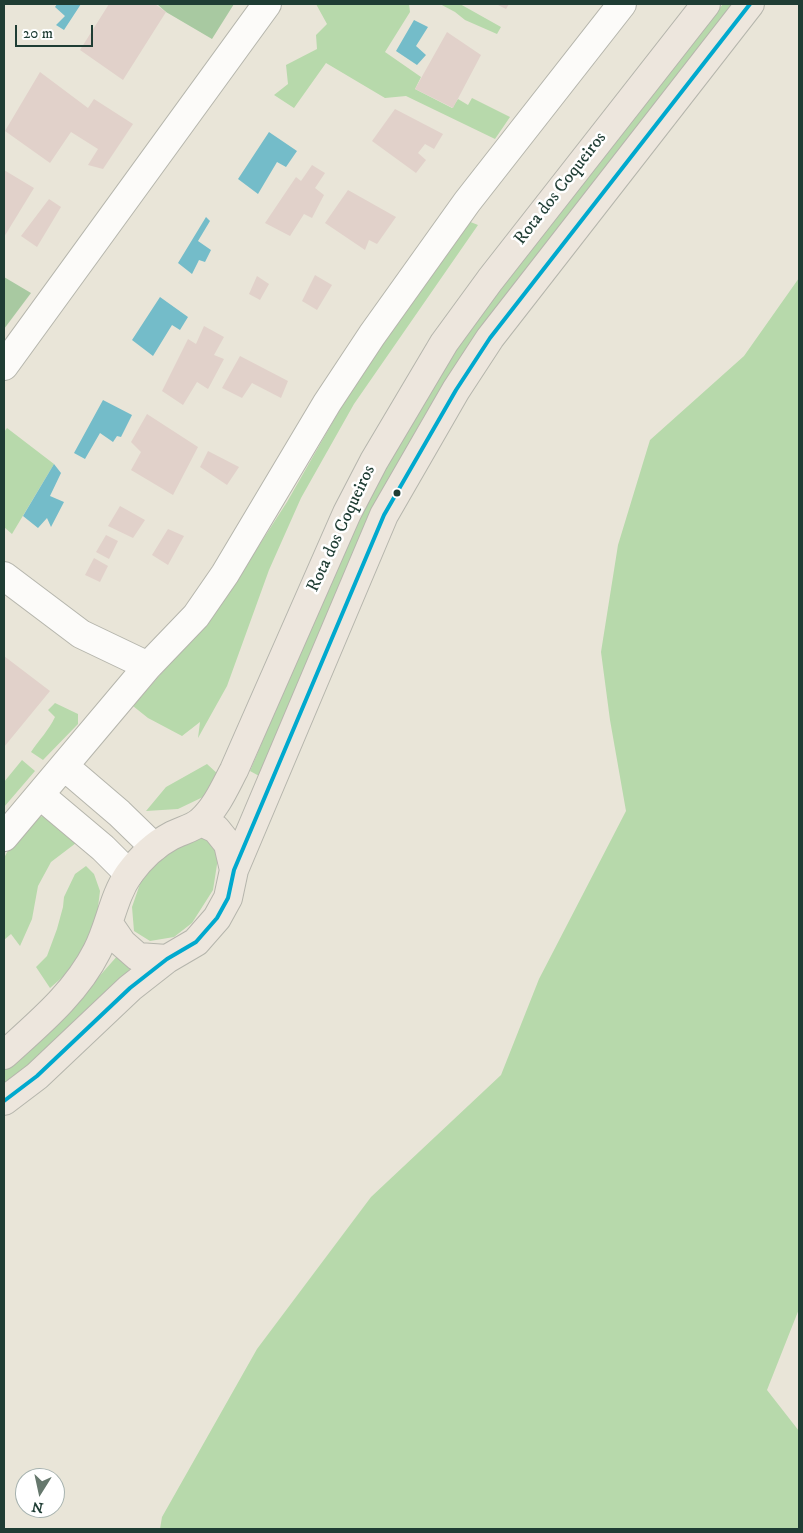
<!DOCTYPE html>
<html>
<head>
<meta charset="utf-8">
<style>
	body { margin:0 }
	#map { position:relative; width:803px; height:1533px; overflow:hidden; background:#e9e5d8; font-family:"IM FELL DW Pica",serif }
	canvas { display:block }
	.frame { position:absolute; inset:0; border:5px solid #1f3d34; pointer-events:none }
	.north { position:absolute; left:15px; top:1468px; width:50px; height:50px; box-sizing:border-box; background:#fff; border:1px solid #a5b1ae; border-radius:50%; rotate:190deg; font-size:14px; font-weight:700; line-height:20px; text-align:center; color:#1f3d34 }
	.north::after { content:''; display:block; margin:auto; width:18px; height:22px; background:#66786d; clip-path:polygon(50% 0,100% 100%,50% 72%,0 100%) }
	.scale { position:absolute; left:15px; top:25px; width:78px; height:22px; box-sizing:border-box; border:2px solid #1f3d34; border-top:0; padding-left:6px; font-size:15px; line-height:18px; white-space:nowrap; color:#1f3d34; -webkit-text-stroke:4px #fff; paint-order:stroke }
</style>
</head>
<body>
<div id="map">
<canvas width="803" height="1533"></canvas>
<div class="frame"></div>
<div class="north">N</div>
<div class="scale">20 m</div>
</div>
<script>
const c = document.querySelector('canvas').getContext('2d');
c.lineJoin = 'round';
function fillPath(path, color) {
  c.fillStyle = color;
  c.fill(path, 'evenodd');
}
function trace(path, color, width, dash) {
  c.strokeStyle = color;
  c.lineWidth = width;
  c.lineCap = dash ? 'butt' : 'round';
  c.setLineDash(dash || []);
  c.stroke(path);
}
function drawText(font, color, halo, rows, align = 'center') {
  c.font = font + ' "IM FELL DW Pica",serif';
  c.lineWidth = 5;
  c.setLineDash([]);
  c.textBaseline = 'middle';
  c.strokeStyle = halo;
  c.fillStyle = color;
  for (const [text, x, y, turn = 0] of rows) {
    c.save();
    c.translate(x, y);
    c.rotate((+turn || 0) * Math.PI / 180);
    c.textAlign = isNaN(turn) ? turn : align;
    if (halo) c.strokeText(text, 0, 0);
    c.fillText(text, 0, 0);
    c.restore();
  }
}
const green = new Path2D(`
	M316,4H409L410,12L385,52L421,77L415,89L452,108L458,99L468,105L472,98L510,117L495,139L406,96L385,98L326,63L294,108L274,95L288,84L286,65L317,49L316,35L327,24Z
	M440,4H460L501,27L497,34L465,20L455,12Z
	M723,4H735L480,329L452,371L423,418L374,506L261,777L250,771L330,580L373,486L428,391L484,308Z
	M468,221L478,225L354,404L301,498L269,570L227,686L198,738L200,722L182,736L148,718L133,706L220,606L287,502L355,383L400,313Z
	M799,278V1309L767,1390L799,1431V1529H160L162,1517L257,1349L371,1197L501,1075L539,979L626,811L610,720L601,652L618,545L650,440L744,356Z
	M7,428L54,464L12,534L4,527V432Z
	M55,703L78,714V724L43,760L31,752C39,740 49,730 55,717L48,710Z
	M22,760L35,771L4,807V782Z
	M207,764L219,775L203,797L178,809L146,811L166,787Z
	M42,816L52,818L76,843L51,862L38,886L32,919L20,946L11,934L4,940V858C12,842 26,824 42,816Z
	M201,836L213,842L218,858L213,890L192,923L174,937L150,941L134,931L132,907L141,881L157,860L180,844Z
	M86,866L94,874L100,891L94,940L73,968L50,988L36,967L47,956L57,929L63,907L64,897L75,874Z
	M119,954L134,965L78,1022L4,1089V1070L73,1006Z`);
const forest = new Path2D(`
	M157,4H234L212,39L166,12Z
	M4,277L31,293L4,329Z`);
const water = new Path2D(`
	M57,4H81L64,30L56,25L65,16L55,7Z
	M414,20L428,27L416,46L426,55L417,65L396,51Z
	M269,132L297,151L286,167L277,162L258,194L238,179Z
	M206,217L210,221L198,241L211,250L205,262L199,260L192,274L178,263Z
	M160,297L188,317L180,330L172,325L153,356L132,340Z
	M103,400L132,415L121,437L117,436L113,442L100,433L85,459L74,453Z
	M54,464L61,473L50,496L64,502L51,527L47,518L38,528L23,516Z`);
const building = new Path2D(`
	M109,4H155L166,12L123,80L80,50Z
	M496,4H509L506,9Z
	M447,32L481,55L453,108L415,89Z
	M40,72L88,108L94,99L133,124L103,169L88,165L98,149L71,132L50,163L5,131Z
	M395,109L443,134L434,149L425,144L418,153L426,160L416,173L372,141Z
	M312,165L325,173L315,188L324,195L312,218L304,214L290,236L265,223L296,177L301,181Z
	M4,170L34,188L4,237Z
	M348,190L396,217L377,244L369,240L365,250L325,223Z
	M49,199L61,207L37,247L21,236Z
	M315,275L332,285L317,310L302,301Z
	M257,276L269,284L260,300L249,294Z
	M204,326L224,337L214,355L224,359L208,389L197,382L183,405L162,391L188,339L196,344Z
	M240,356L288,381L281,398L252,383L242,398L222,388Z
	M147,414L198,447L173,495L131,470L141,452L131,442Z
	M208,451L239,467L227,485L200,467Z
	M120,506L145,520L133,538L108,526Z
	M168,529L184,536L168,565L152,555Z
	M106,535L118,541L109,559L96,552Z
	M94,558L108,566L100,582L85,575Z
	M4,656L50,691L4,747Z`);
const street = new Path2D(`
	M4,366L267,4
	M4,576L81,634L148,666
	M64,766L119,813L154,847
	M40,795L103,848L129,874
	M4,837L148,666L196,616L225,574L327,403L372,335L467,202L622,4`);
const primary = new Path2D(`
	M201,822L216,829L228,844L234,870
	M109,924L122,943L138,957L167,959
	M4,1055C38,1024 76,993 97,951C110,926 113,897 129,874C140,859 154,845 171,836C180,831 194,828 201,821C216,808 225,787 234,770L347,513L374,461L444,343L490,280L706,4
	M4,1101L37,1076L130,988L167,959L196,942L217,918L228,898L234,870L384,515L456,390L490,338L750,4`);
const bus1 = new Path2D(`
	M4,1101L37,1076L130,988L167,959L196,942L217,918L228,898L234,870L384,515L456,390L490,338L750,4`);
const markers = [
	[397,493,4.5,"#1f3d34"]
];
const streetNames = [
	["Rota dos Coqueiros",561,189,-52],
	["Rota dos Coqueiros",342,529,-65]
];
fillPath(green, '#b7d9ab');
fillPath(forest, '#a8c9a1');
fillPath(water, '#74bcc9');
fillPath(building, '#e1d1ca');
trace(street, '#b5b5ac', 30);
trace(primary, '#b5b5ac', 30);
trace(street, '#fcfbf9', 28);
trace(primary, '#ede6dd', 28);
trace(bus1, '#00a9ce', 4);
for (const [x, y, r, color] of markers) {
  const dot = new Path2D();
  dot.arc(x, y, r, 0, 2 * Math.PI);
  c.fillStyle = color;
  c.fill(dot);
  trace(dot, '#fff', 2);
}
drawText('18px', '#1f3d34', '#fff', streetNames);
</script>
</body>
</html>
